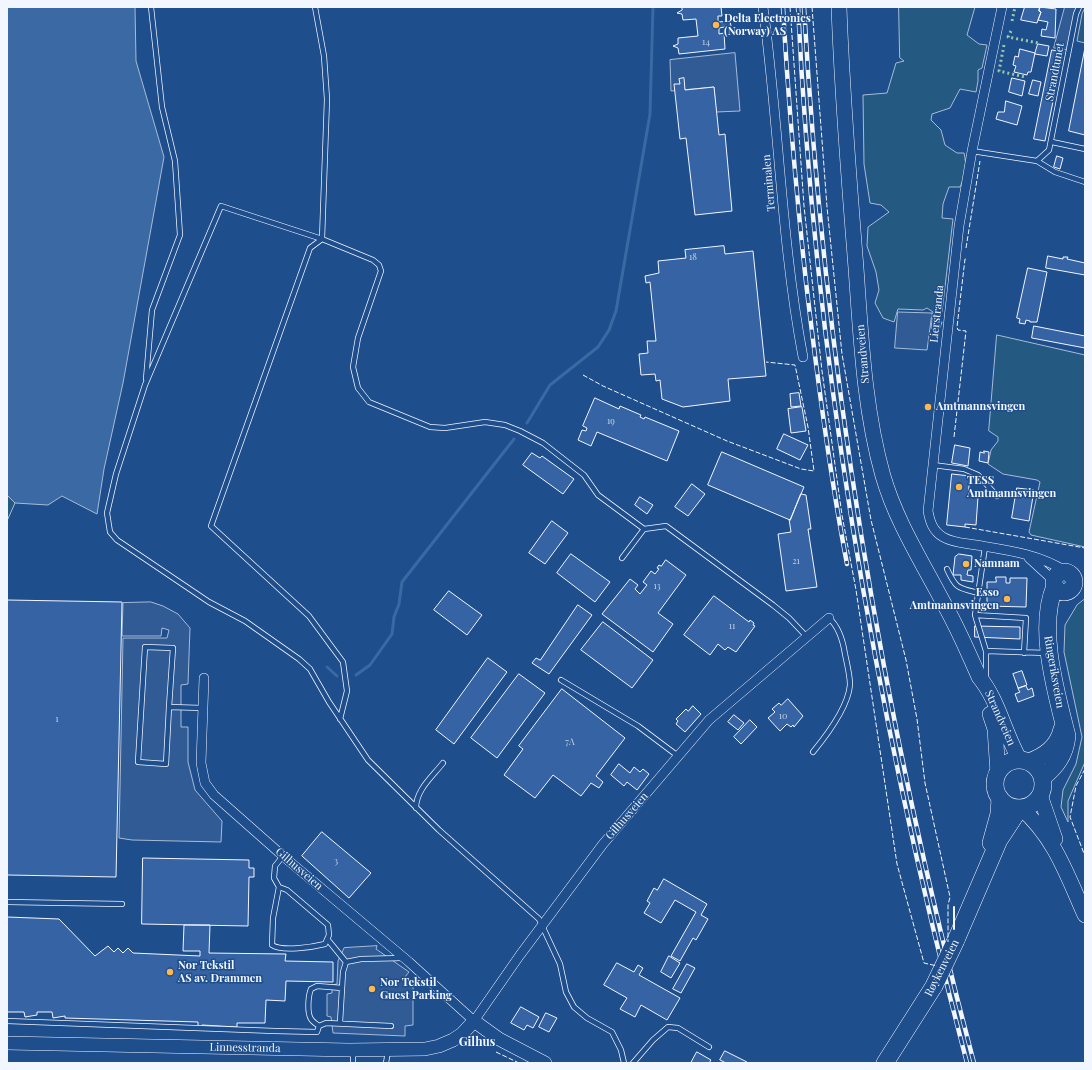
<!DOCTYPE html>
<html>
<head>
<meta charset="utf-8">
<style>
	body { margin:0 }
	#map { position:relative; width:1092px; height:1070px; overflow:hidden; background:#1f4e8c; font-family:"Playfair Display",serif }
	canvas { display:block }
	.frame { position:absolute; inset:0; border:8px solid #f2f6ff; pointer-events:none }
</style>
</head>
<body>
<div id="map">
<canvas width="1092" height="1070"></canvas>
<div class="frame"></div>
</div>
<script>
const c = document.querySelector('canvas').getContext('2d');
c.lineJoin = 'round';
function fillPath(path, color) {
  c.fillStyle = color;
  c.fill(path, 'evenodd');
}
function trace(path, color, width, dash) {
  c.strokeStyle = color;
  c.lineWidth = width;
  c.lineCap = dash ? 'butt' : 'round';
  c.setLineDash(dash || []);
  c.stroke(path);
}
function drawText(font, color, halo, rows, align = 'center') {
  c.font = font + ' "Playfair Display",serif';
  c.lineWidth = 3;
  c.setLineDash([]);
  c.textBaseline = 'middle';
  c.strokeStyle = halo;
  c.fillStyle = color;
  for (const [text, x, y, turn = 0] of rows) {
    c.save();
    c.translate(x, y);
    c.rotate((+turn || 0) * Math.PI / 180);
    c.textAlign = isNaN(turn) ? turn : align;
    if (halo) c.strokeText(text, 0, 0);
    c.fillText(text, 0, 0);
    c.restore();
  }
}
const green = new Path2D(`
	M899,7H975L967,35L979,44L987,45L982,68L978,70V81L976,92L960,89L950,108L932,114L931,120L941,130L945,145L957,153H964C967,166 966,175 960,187H949L943,204L942,218L953,219L942,312H939L938,322H942L940,328L936,330L931,328L933,312L927,308L923,310L898,309L894,322L883,318L875,303L879,290L876,272L867,246L868,227L889,212L881,205L870,203L864,164L863,95L887,93L896,63L904,61L900,58Z
	M1085,8V43L1077,41L1082,14Z
	M997,335L1085,355V547L1031,535L1029,532L1040,482L1037,480L1003,474L988,464L991,450L998,441V437L989,431Z
	M7,495L15,503L7,521Z
	M1085,599V762L1068,801V822L1061,807L1063,790L1076,764L1082,737L1064,652L1065,625L1077,605Z`);
const parking = new Path2D(`
	M1065,7H1079L1069,50L1054,48Z
	M735,53L740,111L716,112L714,87L671,91L670,60Z
	M898,312L932,313L927,350L895,348Z
	M151,602L163,606L178,614L190,628L188,684L181,685V727H188V762L195,790L222,821L221,842L132,840L119,838L123,638H167L169,630L162,628L161,636H122L123,603Z
	M377,946L376,949L409,972L405,977L407,980L413,982V1025L405,1026V1036L333,1033L331,1017L327,1016V994L332,993V985L337,984L338,961L344,948Z`);
const water = new Path2D(`
	M7,7H135L136,61L164,157L123,383L104,469L97,514L62,496L48,505L15,503L7,495Z`);
const stream = new Path2D(`
	M527,423L550,385L598,347L609,330L616,311L650,114L653,7
	M327,667L337,676
	M356,675L370,665L392,634L394,617L399,604L402,582L514,439`);
const building = new Path2D(`
	M682,7H721L722,16H718V22L730,21L731,26L719,28V34L724,33L725,49L679,54L678,48L673,46L678,44V38L698,36L696,19L683,20L682,14L677,13L682,10Z
	M1025,7H1040L1039,11L1041,12L1037,23L1021,20Z
	M1040,7L1056,9L1055,38L1041,36L1042,29L1046,30L1048,22L1038,20L1041,12L1039,11Z
	M1038,44L1049,46L1047,56L1035,54Z
	M1085,48V135L1069,131Z
	M1020,49L1035,53L1031,72H1028L1027,75L1014,72L1016,66L1013,65L1015,56L1018,57Z
	M1052,50L1063,52L1045,141L1034,139Z
	M684,78L685,90L714,87L719,135L725,134L732,211L695,215L686,138L680,139L674,84H680L679,79Z
	M1012,78L1025,81L1022,96L1009,92Z
	M1033,80L1041,82L1038,96L1029,94Z
	M1006,101L1022,106L1017,125L996,119L998,112H1004Z
	M1057,156L1063,158L1060,169L1054,167Z
	M724,246L725,254L753,251L766,376L728,379L730,401L683,407L662,399L660,380L656,381L655,374L641,375L639,354L648,353L647,341H656L650,282L646,283L645,276L659,273L658,261L686,258L685,250Z
	M1048,256L1063,259V257H1068L1067,259L1085,263V275L1046,268Z
	M1028,268L1047,272L1037,322H1030V321L1026,320L1025,324L1019,323L1020,319L1017,318Z
	M1034,326L1085,336V348L1032,338Z
	M799,393L801,406L791,407L790,394Z
	M595,398L619,409L620,406L641,415L640,417L644,419L645,417L679,431L667,461L597,432L591,446L578,440L582,430L586,431L587,428L583,426Z
	M802,407L806,431L791,433L788,409Z
	M784,434L808,445L800,460L777,449Z
	M955,445L970,448L968,466L952,463Z
	M984,451L989,452L988,463L979,461L980,452L984,453Z
	M722,452L804,487L790,520L708,485Z
	M532,453L540,458L542,456L574,479L563,494L523,465Z
	M952,474L970,476L968,496L978,497L976,525L965,524V527L947,525Z
	M692,484L705,494L688,516L675,507Z
	M1017,488L1034,490L1029,521L1012,518Z
	M801,494L806,495L811,529H808L817,587L786,591L778,534L791,532L789,519L790,520Z
	M640,497L653,505L647,514L635,505Z
	M552,521L568,533L545,564L529,553Z
	M571,554L610,582L595,602L557,573Z
	M959,554L972,556L971,570H968L967,575L973,576V582L961,580V575H953L955,557Z
	M666,560L686,575L658,613L673,624L653,652L602,614L630,579L638,585L635,589L640,594L647,585L643,582L651,571L655,574L659,569L657,568L659,565L661,566Z
	M996,577H1006V583H1010V578H1027L1026,607L987,606V582H996Z
	M449,591L482,615L467,635L434,610Z
	M714,596L749,622L750,620L754,623L753,625L755,626L736,652L728,647L725,650L718,644L710,655L684,635Z
	M7,600L122,602L116,877L7,875Z
	M578,605L592,615L549,674L532,663L536,658L540,660Z
	M603,622L653,660L632,688L581,650Z
	M975,626L1020,627V639L975,637Z
	M488,658L507,672L454,744L436,730Z
	M1022,671L1027,685L1018,688L1013,674Z
	M519,674L545,693L497,758L471,738Z
	M1026,686L1028,690L1032,688L1034,696L1018,702L1015,694L1020,692L1018,689Z
	M562,689L625,738L596,776L603,782L599,788L591,783L581,796L553,775L535,798L504,775L523,749L519,746Z
	M788,699L803,716L794,727L793,725L791,727L787,724L780,731L768,718L775,712L772,709L779,703L781,705Z
	M693,706L701,714L685,732L676,724L678,721L676,719L686,709L688,711Z
	M734,715L744,723L738,730L728,722Z
	M750,720L757,727L741,744L734,737Z
	M619,764L630,773L634,767L640,772L643,769L649,774L637,790L627,782L624,786L611,775Z
	M322,832L371,873L349,898L302,856Z
	M143,858L249,860V868H254V877H249L248,926L142,924Z
	M664,879L707,904L701,915L708,919L696,940L693,938L680,961L671,956L696,912L675,900L661,923L644,913L650,903L647,901L654,888L657,890Z
	M7,917L59,919L95,956L108,946L114,952L118,948L123,953L128,948L133,953L200,956V951H183L184,925H210L209,953L286,954L285,961L333,962V982L286,981L285,1001L266,1000L265,1023H237V1027L202,1025V1027H198V1022L65,1018V1016L53,1018L52,1012H37V1015L25,1017L24,1012H7Z
	M669,956L680,963L671,978L661,972Z
	M617,963L634,972L638,965L643,968L639,975L680,998L667,1020L641,1005L635,1017L620,1009L627,998L604,985Z
	M687,964L695,968L681,993L673,989Z
	M521,1007L539,1017L533,1028L527,1025L524,1030L511,1023Z
	M546,1013L557,1018L549,1032L539,1027Z
	M725,1051L747,1062L746,1063H726L720,1060Z
	M697,1052L711,1060L709,1063H691Z`);
const lane = new Path2D(`
	M315,7L324,56L327,99L322,239L310,248L211,526L309,616L343,662L347,691L340,719
	M1052,142L1085,149
	M972,151L1037,161L1049,150L1076,14L1079,7
	M1037,161L1055,172L1085,182
	M146,379L152,310L180,235L175,161L162,107L151,7
	M933,465L964,469L978,475L997,496
	M985,547L975,615L1026,618L1024,653
	M622,558L644,529L666,526L773,605L789,618L807,637
	M947,569C956,589 958,588 979,593
	M975,615L986,651V680
	M986,651L1047,653
	M561,680L638,726L678,756
	M169,707L173,648L145,647L138,762L166,764L169,707L203,708
	M813,752C827,735 848,707 850,685C850,675 847,664 845,654C843,641 839,627 829,618
	M416,808C416,790 432,777 443,763
	M279,887L273,918L272,945C282,952 313,947 325,944L329,935L328,925L287,890L279,887L274,878L275,866L283,856
	M7,902L122,904
	M328,940L346,962
	M7,1021L275,1031L317,1032L319,1026L326,1023L391,1026
	M340,1022L343,972L346,962L361,959L403,958
	M319,1026C316,1024 313,1022 311,1019C307,1013 308,996 311,989L317,986L342,988
	M353,1063V1051
	M386,1063L388,1051
	M624,1063L621,1050L612,1032L587,1018L574,1007L566,992L560,964L539,919L439,830L368,760L329,702L310,669L299,659L245,621L209,602L117,540L110,532L107,513L116,474L145,385L221,206L322,239L373,260L379,265L381,271L358,338L353,367L358,388L369,402L430,427L445,428L485,422L505,425L520,431L543,443L584,475L598,495L644,529
	M633,1063L653,1040L668,1027L678,1028L709,1047`);
const street = new Path2D(`
	M763,7C779,123 781,241 803,357
	M1002,7L972,151L959,226L928,511C930,522 933,531 943,537C953,543 965,543 976,545C1006,550 1039,554 1065,571
	M1029,558L1054,581
	M204,678L201,763L205,783L214,795L283,856L409,962L474,1021L520,955L603,844L709,720L829,618`);
const secondary = new Path2D(`
	M7,1043L349,1050L425,1049L439,1046L453,1040L462,1034L474,1021L499,1039L545,1063`);
const primary = new Path2D(`
	M839,7C842,94 849,181 856,268C861,337 864,409 883,476C896,521 921,560 943,602C957,626 968,652 979,677C998,699 1005,735 1020,760
	M990,714L995,729L998,773
	M1040,795L1055,839
	M1021,808C1055,838 1067,875 1085,915`);
const highway = new Path2D(`
	M1054 582a10 10 0 1 1 20 0a10 10 0 1 1-20 0Z
	M995 784a24 24 0 1 1 48 0a24 24 0 1 1-48 0Z
	M1029,762C1045,756 1058,747 1062,729
	M1042,778C1056,767 1065,755 1067,736C1056,692 1037,628 1055,586
	M991,843L999,814L1000,798
	M956,940L999,840L1020,808
	M885,1063L934,986`);
const rail = new Path2D(`
	M783,7C788,99 796,190 806,282C817,376 829,470 847,564
	M798,7C815,364 876,718 967,1063
	M804,7C824,364 882,718 974,1063`);
const highwayBridge = new Path2D(`
	M934,986L956,940`);
const hedge = new Path2D(`
	M1012,21L1015,7
	M1011,31L1008,37L1038,43
	M1004,45L999,71L1025,77`);
const fence = new Path2D(`
	M790,7L804,206L822,371L842,515L856,590L897,864L924,963L937,966
	M812,7L827,207L842,354L871,520L906,660L917,719L925,783L950,897L948,905V942
	M966,248L980,161
	M583,375L603,386L727,441L801,469L814,471L808,427L795,365L766,362
	M954,437L966,331L958,330L957,327L965,259H966
	M965,527L1085,548
	M1085,769L1076,786L1070,817L1085,856
	M496,1052L519,1063`);
const wall = new Path2D(`
	M954,929V907`);
const markers = [
	[716,25,4,"#ffb74d"],
	[928,407,4,"#ffb74d"],
	[959,487,4,"#ffb74d"],
	[966,564,4,"#ffb74d"],
	[1007,599,4,"#ffb74d"],
	[170,972,4,"#ffb74d"],
	[372,989,4,"#ffb74d"]
];
const numberNames = [
	["14",706,42],
	["18",693,257],
	["19",611,421],
	["21",796,561],
	["13",657,586],
	["11",732,626],
	["10",783,716],
	["1",57,719],
	["7A",570,742],
	["3",336,861]
];
const poiNames = [
	["Delta Electronics",724,19],
	["(Norway) AS",724,32],
	["Amtmannsvingen",936,407],
	["TESS",967,481],
	["Amtmannsvingen",967,494],
	["Namnam",974,564],
	["Esso",999,593,"right"],
	["Amtmannsvingen",999,606,"right"],
	["Nor Tekstil",178,966],
	["AS av. Drammen",178,979],
	["Nor Tekstil",380,983],
	["Guest Parking",380,996]
];
const streetNames = [
	["Strandtunet",1055,72,-79],
	["Terminalen",769,183,-95],
	["Lierstranda",937,314,-84],
	["Strandveien",863,354,-95],
	["Ringeriksveien",1054,672,80],
	["Strandveien",1000,718,66],
	["Gilhusveien",627,816,-49],
	["Gilhusveien",299,869,41],
	["Røykenveien",942,968,-63],
	["Linnesstranda",245,1048,1]
];
const neighbourhoodNames = [
	["Gilhus",477,1042]
];
fillPath(green, '#245a82');
trace(green, '#a8bbd7', 1);
fillPath(parking, '#305b95');
trace(parking, '#a8bbd7', 1);
fillPath(water, '#3b69a3');
trace(water, '#a8bbd7', 1);
trace(stream, '#3b69a3', 3);
fillPath(building, '#3563a3');
trace(building, '#f2f6ff', 1);
trace(lane, '#f2f6ff', 6);
trace(street, '#f2f6ff', 10);
trace(secondary, '#f2f6ff', 14);
trace(primary, '#f2f6ff', 16);
trace(highway, '#f2f6ff', 18);
trace(lane, '#1f4e8c', 4.5);
trace(street, '#1f4e8c', 9);
trace(secondary, '#1f4e8c', 13);
trace(primary, '#1f4e8c', 15);
trace(highway, '#1f4e8c', 17);
trace(rail, '#f2f6ff', 4.5);
trace(rail, '#1f4e8c', 3, [9]);
trace(highwayBridge, '#f2f6ff', 18, []);
trace(highwayBridge, '#1f4e8c', 17);
trace(hedge, '#97c8a6', 3, [2, 3]);
trace(fence, '#f2f6ff', 1, [5, 2]);
trace(wall, '#f2f6ff', 2);
for (const [x, y, r, color] of markers) {
  const dot = new Path2D();
  dot.arc(x, y, r, 0, 2 * Math.PI);
  c.fillStyle = color;
  c.fill(dot);
  trace(dot, '#1f4e8c', 1.5);
}
drawText('9px', '#c3d1e8', null, numberNames);
drawText('bold 11px', '#f2f6ff', '#1f4e8c', poiNames, 'left');
drawText('11px', '#f2f6ff', '#1f4e8c', streetNames);
drawText('bold 12px', '#f2f6ff', '#1f4e8c', neighbourhoodNames);
</script>
</body>
</html>
